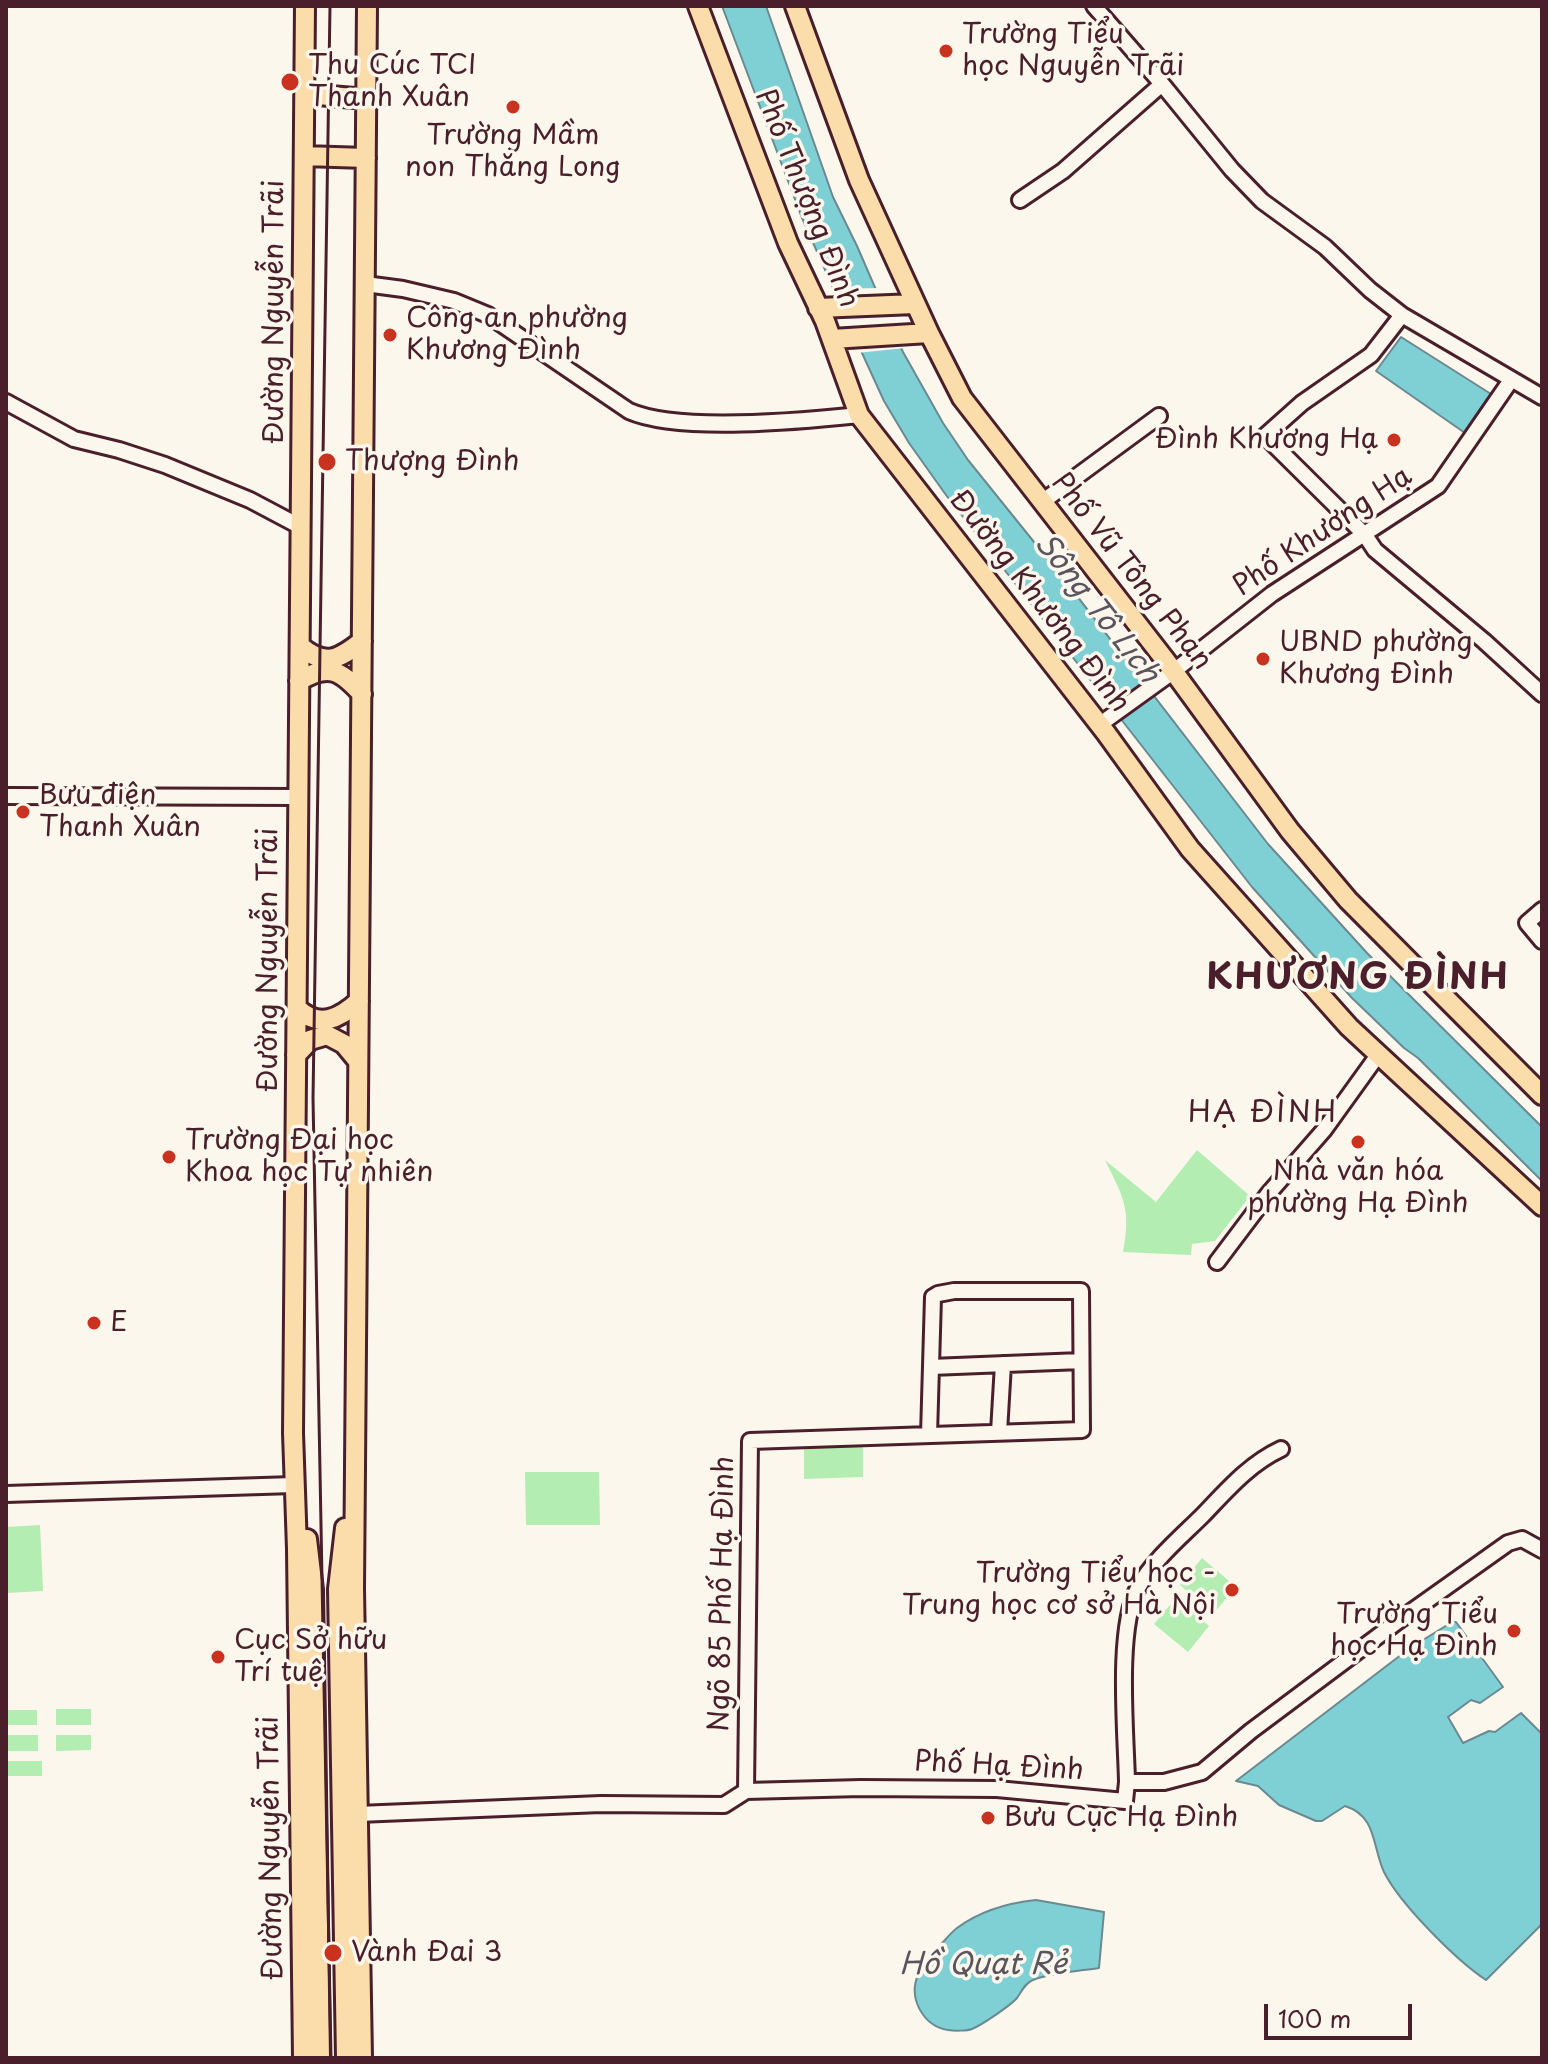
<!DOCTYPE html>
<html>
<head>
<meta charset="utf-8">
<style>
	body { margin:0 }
	#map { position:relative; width:1548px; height:2064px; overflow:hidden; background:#fbf7ec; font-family:"Playpen Sans",sans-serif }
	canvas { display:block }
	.frame { position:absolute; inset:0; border:8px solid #4a1f2b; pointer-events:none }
	.scale { position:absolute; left:1264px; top:2004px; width:148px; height:36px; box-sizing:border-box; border:4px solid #4a1f2b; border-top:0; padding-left:10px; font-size:24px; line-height:28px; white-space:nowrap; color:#4a1f2b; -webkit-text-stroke:6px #fbf7ec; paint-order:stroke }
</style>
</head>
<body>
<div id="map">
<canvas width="1548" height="2064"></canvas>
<div class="frame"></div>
<div class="scale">100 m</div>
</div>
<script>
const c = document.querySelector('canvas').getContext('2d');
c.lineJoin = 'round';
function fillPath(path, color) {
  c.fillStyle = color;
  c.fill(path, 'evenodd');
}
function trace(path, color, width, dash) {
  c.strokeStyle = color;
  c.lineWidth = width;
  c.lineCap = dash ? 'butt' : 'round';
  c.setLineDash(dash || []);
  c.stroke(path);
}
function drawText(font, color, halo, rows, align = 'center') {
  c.font = font + ' "Playpen Sans",sans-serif';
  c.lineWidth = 7;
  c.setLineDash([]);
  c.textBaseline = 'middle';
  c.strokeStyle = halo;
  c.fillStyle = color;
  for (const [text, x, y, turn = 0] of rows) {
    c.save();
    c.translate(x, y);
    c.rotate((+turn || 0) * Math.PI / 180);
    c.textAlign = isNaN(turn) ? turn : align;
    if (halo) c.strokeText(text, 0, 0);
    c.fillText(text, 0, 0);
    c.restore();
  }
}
const green = new Path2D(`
	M1197,1150L1250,1196L1215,1241L1192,1244L1191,1255L1123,1252C1131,1208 1124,1199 1105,1160L1156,1202Z
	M863,1446V1477L804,1479V1447Z
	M525,1472H599L600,1525H526Z
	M40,1525L43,1591L6,1593V1527Z
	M1202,1558L1236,1587L1213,1614L1180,1585Z
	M1176,1598L1209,1626L1188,1652L1154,1624Z
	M56,1709H91V1725H56Z
	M6,1710H37V1725H6Z
	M6,1735H38V1751H6Z
	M56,1735H91V1750L56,1751Z
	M7,1761H42V1776H7Z`);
const water = new Path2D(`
	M722,6H766L833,197L857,246L903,352L943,423L968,460L1067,583L1268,844L1367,953L1542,1127V1181L1418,1058L1404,1048L1352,998L1252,887L946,495L909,443L884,401L862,353L802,218Z
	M1401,337L1491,394L1465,433L1376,371Z
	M1452,1622H1456L1503,1687L1480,1703L1471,1700L1448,1717L1463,1743L1489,1731L1495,1732L1521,1713L1542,1734V1924L1486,1980C1456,1960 1400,1904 1384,1872C1372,1846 1377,1816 1345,1806L1322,1821H1316L1279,1805L1258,1786L1236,1781L1410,1648Z
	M1036,1900L1104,1912L1099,1968C1079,1971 1051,1973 1033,1980C1025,1983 1022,1991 1017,1998C1011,2005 982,2025 972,2029C967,2031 954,2031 948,2030C923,2026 908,1998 918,1975C921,1967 949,1934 957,1928C980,1911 1007,1903 1036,1900Z`);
const pier = new Path2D(`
	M879,288L905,348L857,353L830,289Z`);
const minor = new Path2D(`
	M1094,6L1162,84L1232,170L1262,201L1325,247L1370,290L1402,315L1542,397
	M1020,200L1063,171L1162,84
	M365,284L403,289L454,301L488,315L629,411C679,433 802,421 859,415
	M1402,315L1371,355L1302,403L1265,436L1365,535L1375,550L1484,641L1542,694
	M6,402L74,439L119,450L165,465L250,500L301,527
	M1042,502L1159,416
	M1099,725L1174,671L1272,594L1438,486L1511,380
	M6,796L298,797
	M1542,910L1527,923L1542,941
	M1217,1262L1269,1193L1324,1130L1378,1055
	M931,1367L1081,1361
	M999,1432L1003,1364
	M6,1494L294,1485
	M1127,1782C1126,1733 1116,1629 1138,1588C1153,1560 1181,1537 1203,1515C1227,1490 1249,1464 1281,1449
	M746,1791L750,1441L1082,1430L1081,1291H954L938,1294L933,1297L929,1435
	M358,1814L601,1804L724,1805L746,1791L861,1788L997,1789L1125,1801L1127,1782H1164L1202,1772L1251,1731L1401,1619L1508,1543L1522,1539L1542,1550`);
const major = new Path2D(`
	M698,6L788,243L825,321L859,415L1106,733L1190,849L1349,1027L1542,1206
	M795,6L859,180L929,333L962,398L1166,661L1290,831L1348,900L1542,1095
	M305,94L367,99
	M304,156L366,158
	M818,308L915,304
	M832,339L929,333
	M300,646C325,667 338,660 362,641
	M299,681C329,663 340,670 362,694
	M297,1008C319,1029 339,1019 359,1001
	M296,1055L310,1040L327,1035L344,1044L358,1061
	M345,1528L338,1589L346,2058
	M307,1539L313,1590L320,2058
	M303,2058L297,1549L293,1433L305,6
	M362,2058L354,1589L367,6`);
const rail = new Path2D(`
	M330,6L313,1098L331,2058`);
const markers = [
	[946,51,8,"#c8321e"],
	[290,82,10,"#c8321e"],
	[513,107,8,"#c8321e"],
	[390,335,8,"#c8321e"],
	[1394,440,8,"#c8321e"],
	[327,462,10,"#c8321e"],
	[1263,659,8,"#c8321e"],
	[23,812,8,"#c8321e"],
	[1358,1142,8,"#c8321e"],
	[169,1157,8,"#c8321e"],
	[94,1323,8,"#c8321e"],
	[1232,1590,8,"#c8321e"],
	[1514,1631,8,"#c8321e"],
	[218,1657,8,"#c8321e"],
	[988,1818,8,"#c8321e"],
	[333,1953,10,"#c8321e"]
];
const poiNames = [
	["Trường Tiểu",962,35],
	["học Nguyễn Trãi",962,67],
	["Thu Cúc TCI",308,66],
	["Thanh Xuân",308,98],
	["Trường Mầm",513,136,"center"],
	["non Thăng Long",513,168,"center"],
	["Công an phường",406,319],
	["Khương Đình",406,351],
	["Đình Khương Hạ",1378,440,"right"],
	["Thượng Đình",345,462],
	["UBND phường",1279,643],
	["Khương Đình",1279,675],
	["Bưu điện",39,796],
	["Thanh Xuân",39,828],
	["Trường Đại học",185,1141],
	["Khoa học Tự nhiên",185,1173],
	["Nhà văn hóa",1358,1172,"center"],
	["phường Hạ Đình",1358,1204,"center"],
	["E",110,1323],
	["Trường Tiểu học -",1216,1574,"right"],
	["Trung học cơ sở Hà Nội",1216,1606,"right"],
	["Trường Tiểu",1498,1615,"right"],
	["học Hạ Đình",1498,1647,"right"],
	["Cục Sở hữu",234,1641],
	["Trí tuệ",234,1673],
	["Bưu Cục Hạ Đình",1004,1818],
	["Vành Đai 3",351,1953]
];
const streetNames = [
	["Phố Thượng Đình",806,199,68],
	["Đường Nguyễn Trãi",275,312,-90],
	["Phố Khương Hạ",1323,532,-34],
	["Phố Vũ Tông Phan",1131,572,52],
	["Đường Khương Đình",1039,602,52],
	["Đường Nguyễn Trãi",269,960,-90],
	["Ngõ 85 Phố Hạ Đình",723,1594,-89],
	["Phố Hạ Đình",999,1767,3],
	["Đường Nguyễn Trãi",272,1848,-91]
];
const waterNames = [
	["Sông Tô Lịch",1096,609,52],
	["Hồ Quạt Rẻ",983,1966]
];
const neighbourhoodNames = [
	["HẠ ĐÌNH",1263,1114]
];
const districtNames = [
	["KHƯƠNG ĐÌNH",1358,979]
];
fillPath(green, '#b3edb1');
fillPath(water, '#7fd0d5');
trace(water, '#6a8991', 2);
fillPath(pier, '#fbf7ec');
trace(minor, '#4a1f2b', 20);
trace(major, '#4a1f2b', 24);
trace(minor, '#fbf7ec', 14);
trace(major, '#faddab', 18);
trace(rail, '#4a1f2b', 3);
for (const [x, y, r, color] of markers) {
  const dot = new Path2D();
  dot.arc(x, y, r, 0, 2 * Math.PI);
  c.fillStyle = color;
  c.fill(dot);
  trace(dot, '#fbf7ec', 3);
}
drawText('28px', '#4a1f2b', '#fbf7ec', poiNames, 'left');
drawText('28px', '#4a1f2b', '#fbf7ec', streetNames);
drawText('italic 30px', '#5a545e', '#fbf7ec', waterNames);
c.letterSpacing = '2px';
drawText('30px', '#4a1f2b', '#fbf7ec', neighbourhoodNames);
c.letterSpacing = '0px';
c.letterSpacing = '2px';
drawText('bold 36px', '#4a1f2b', '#fbf7ec', districtNames);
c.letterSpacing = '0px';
</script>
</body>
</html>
